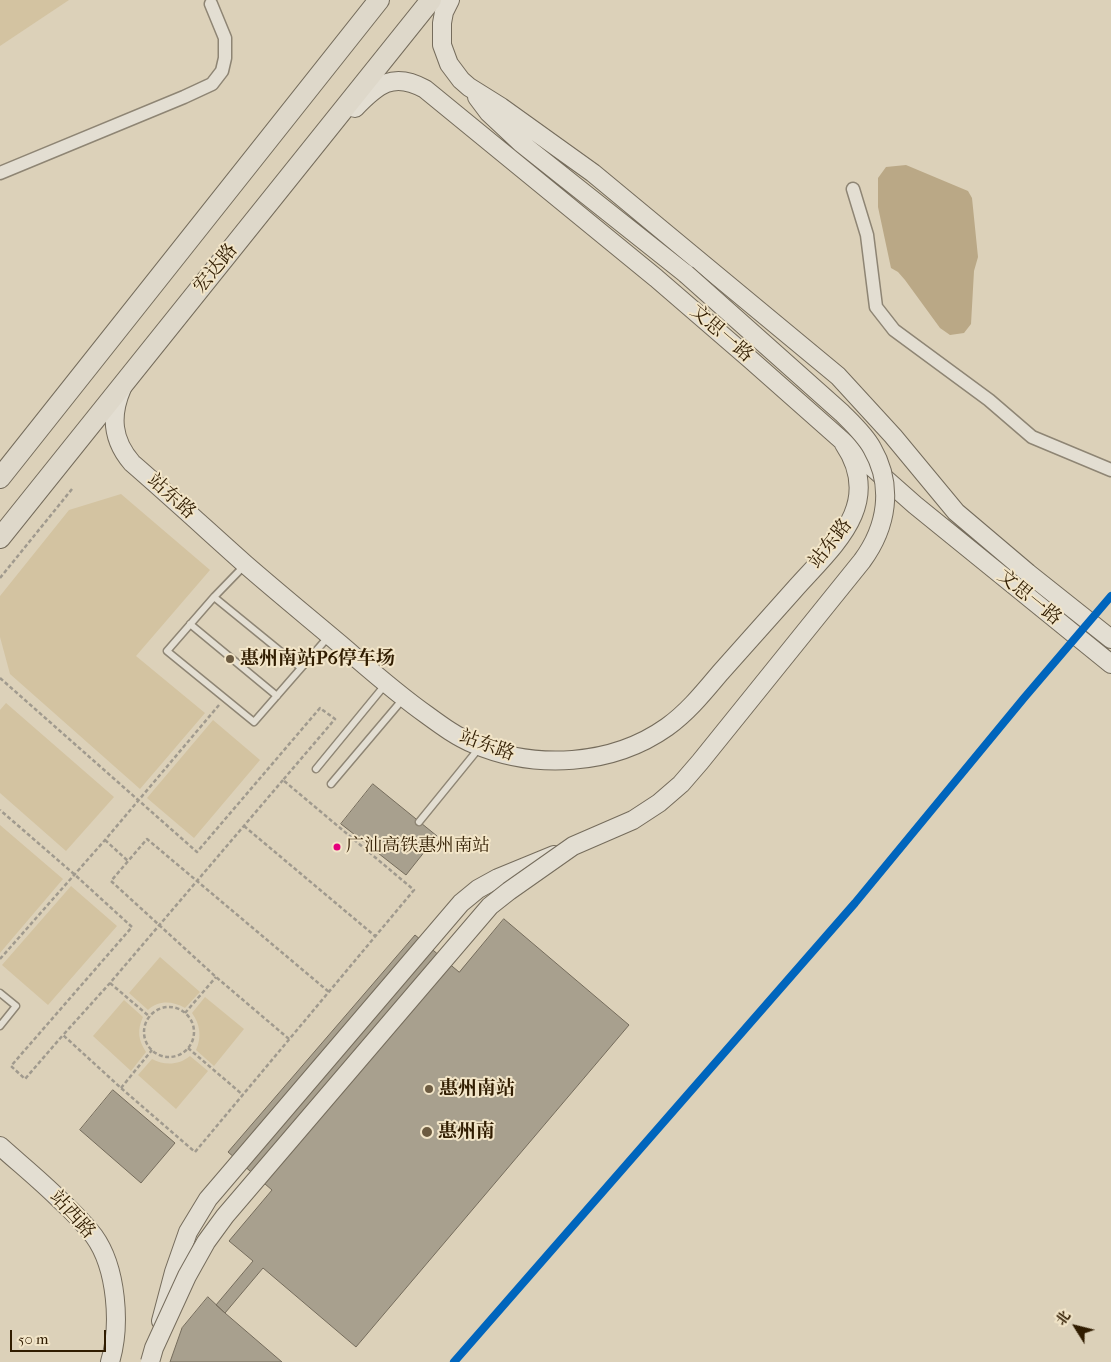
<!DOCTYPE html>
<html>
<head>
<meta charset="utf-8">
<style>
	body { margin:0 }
	#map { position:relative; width:1111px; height:1362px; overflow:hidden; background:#dcd1b9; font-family:"IM FELL French Canon","Noto Serif SC",serif }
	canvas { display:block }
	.north { position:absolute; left:1051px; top:1302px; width:50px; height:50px; -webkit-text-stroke:4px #f2e5c8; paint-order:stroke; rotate:306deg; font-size:14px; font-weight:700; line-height:20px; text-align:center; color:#301c00 }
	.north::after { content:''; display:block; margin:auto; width:18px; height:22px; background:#301c00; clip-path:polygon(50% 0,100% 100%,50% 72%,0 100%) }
	.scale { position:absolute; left:10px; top:1330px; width:96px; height:22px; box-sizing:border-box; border:2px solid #301c00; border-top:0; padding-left:6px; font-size:15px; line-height:18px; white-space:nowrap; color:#301c00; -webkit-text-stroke:4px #f2e5c8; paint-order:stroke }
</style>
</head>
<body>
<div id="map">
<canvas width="1111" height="1362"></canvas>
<div class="north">北</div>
<div class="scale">50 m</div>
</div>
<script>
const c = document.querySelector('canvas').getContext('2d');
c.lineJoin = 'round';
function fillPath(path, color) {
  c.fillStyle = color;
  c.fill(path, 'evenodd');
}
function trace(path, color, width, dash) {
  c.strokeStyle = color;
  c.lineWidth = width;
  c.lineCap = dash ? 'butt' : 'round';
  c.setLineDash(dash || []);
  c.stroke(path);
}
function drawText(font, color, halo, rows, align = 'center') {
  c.font = font + ' "IM FELL French Canon","Noto Serif SC",serif';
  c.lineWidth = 4;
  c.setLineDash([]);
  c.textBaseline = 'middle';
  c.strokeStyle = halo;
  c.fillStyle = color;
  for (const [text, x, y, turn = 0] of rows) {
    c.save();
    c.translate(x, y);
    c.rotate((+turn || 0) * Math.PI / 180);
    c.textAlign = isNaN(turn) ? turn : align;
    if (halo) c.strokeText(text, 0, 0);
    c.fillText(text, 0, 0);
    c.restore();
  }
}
const green = new Path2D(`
	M0,0H69L0,46Z
	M121,494L210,570L136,656L205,713L140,789L10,674L0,637V596L69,510Z
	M6,703L114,797L66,851L0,793V710Z
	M213,720L260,760L194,838L147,798Z
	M0,825L63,879L0,953Z
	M71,886L117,926L48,1005L2,965Z
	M160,957L200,992L185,1008C172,1001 159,1000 148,1010L129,993Z
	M205,997L244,1029L214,1066L196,1050C202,1037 200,1024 192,1013Z
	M124,1000L143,1017C137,1030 138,1040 146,1052L131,1071L93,1036Z
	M190,1056L208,1071L176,1109L138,1075L152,1059C165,1066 179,1065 190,1056Z`);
const water = new Path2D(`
	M906,165L968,191L972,198L978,257L974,271L971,324L964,333L950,335L940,328L905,280L898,272L891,268L878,207V178L886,167Z`);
const building = new Path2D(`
	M373,784L437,836L406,875L341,824Z
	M504,919L629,1025L356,1347L263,1268L225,1313L216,1305L253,1261L229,1241L272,1190L228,1152L415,935L459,972Z
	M113,1090L175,1143L141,1183L80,1130Z
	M208,1297L225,1313L282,1362H170L182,1328Z`);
const path = new Path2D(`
	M0,578L72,489
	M0,678L197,852L320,708L335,719L283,780L414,890L195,1152L121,1088L63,1035L25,1079L11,1066L132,927L74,874L0,810
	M244,826L375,936
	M105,840L128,861
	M0,959L105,840L219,705
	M110,983L150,1017
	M144 1032a25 25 0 1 1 50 0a25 25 0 1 1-50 0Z
	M185,1013L216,977
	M64,1034L110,983L283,780
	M289,1039L216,977L111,881L147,839L329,992
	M188,1048L243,1095
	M121,1088L152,1050`);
const lane = new Path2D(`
	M245,565L214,597L167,651L254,722L329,636
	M214,597L301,668
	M190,624L277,696
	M316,769L385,685
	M331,784L403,699
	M419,822L480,747
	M0,993L16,1006L0,1026`);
const street = new Path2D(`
	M0,173L184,97L212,84L222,71L225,58V38L211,4
	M853,189L867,235L876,307L894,330L989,400L1032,437L1111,470`);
const secondary = new Path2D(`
	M450,0L444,12L442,23V45L449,64L461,80L469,87L501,107L593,173L838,376L893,436L956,512L1028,573L1111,639
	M477,97L489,113L521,143L686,274
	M355,108C377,85 393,71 425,89L656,278L751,360L915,505L1111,664
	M122,388C110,416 112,440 132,463C170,496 207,530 245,564C276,591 309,618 341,645C369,669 397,694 427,715C442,726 457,737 474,744C535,770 612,766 667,727C688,712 704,692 720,673C745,645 769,618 794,590C832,547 885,505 844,444
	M0,1146C20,1164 41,1181 60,1200C72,1211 84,1223 94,1236C117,1268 121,1326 110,1362
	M161,1321L174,1272L188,1232L208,1199L461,903L478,889L498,878L554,855`);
const primary = new Path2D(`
	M0,478L379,0
	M0,538L431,0`);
const secondaryBridge = new Path2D(`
	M150,1362L154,1348L187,1276L206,1242L225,1216L490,906L509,891L573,846L633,820L659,803L681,784L700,762L862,561C887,527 894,486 872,448C865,435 853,424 842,413L686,274`);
const rail1 = new Path2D(`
	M454,1362L855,903L1024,698L1111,596`);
const markers = [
	[230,659,5,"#6c5b41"],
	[337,847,4.5,"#e5007d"],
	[429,1089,5,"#6c5b41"],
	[427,1132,6,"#6c5b41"]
];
const busNames = [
	["广汕高铁惠州南站",346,847]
];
const streetNames = [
	["宏达路",216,269,-51],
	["文思一路",721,334,41],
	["站东路",171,497,42],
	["站东路",831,544,-52],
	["文思一路",1029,598,39],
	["站东路",487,746,20],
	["站西路",72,1215,48]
];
const poiNames = [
	["惠州南站P6停车场",240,659],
	["惠州南站",439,1089],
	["惠州南",438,1132]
];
fillPath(green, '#d3c3a1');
fillPath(water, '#baa886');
fillPath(building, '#a8a08e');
trace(building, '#756c5c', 1);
trace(lane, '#8e8574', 9);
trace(street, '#8e8574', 15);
trace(secondary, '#756c5c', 20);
trace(primary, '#756c5c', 22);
trace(path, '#a09a8e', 2.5, [4, 2.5]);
trace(lane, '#e3ded2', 6);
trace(street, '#e3ded2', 12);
trace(secondary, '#e3ded2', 18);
trace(primary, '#ded8ca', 20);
trace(secondaryBridge, '#756c5c', 20, []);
trace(secondaryBridge, '#e3ded2', 18);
trace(rail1, '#0065bd', 8);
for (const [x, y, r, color] of markers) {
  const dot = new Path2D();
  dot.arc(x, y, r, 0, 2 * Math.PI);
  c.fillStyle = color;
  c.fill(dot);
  trace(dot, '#f2e5c8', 2);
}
drawText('18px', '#301c00', '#f2e5c8', busNames, 'left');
drawText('19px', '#301c00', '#f2e5c8', streetNames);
drawText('bold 19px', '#301c00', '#f2e5c8', poiNames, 'left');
</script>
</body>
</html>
